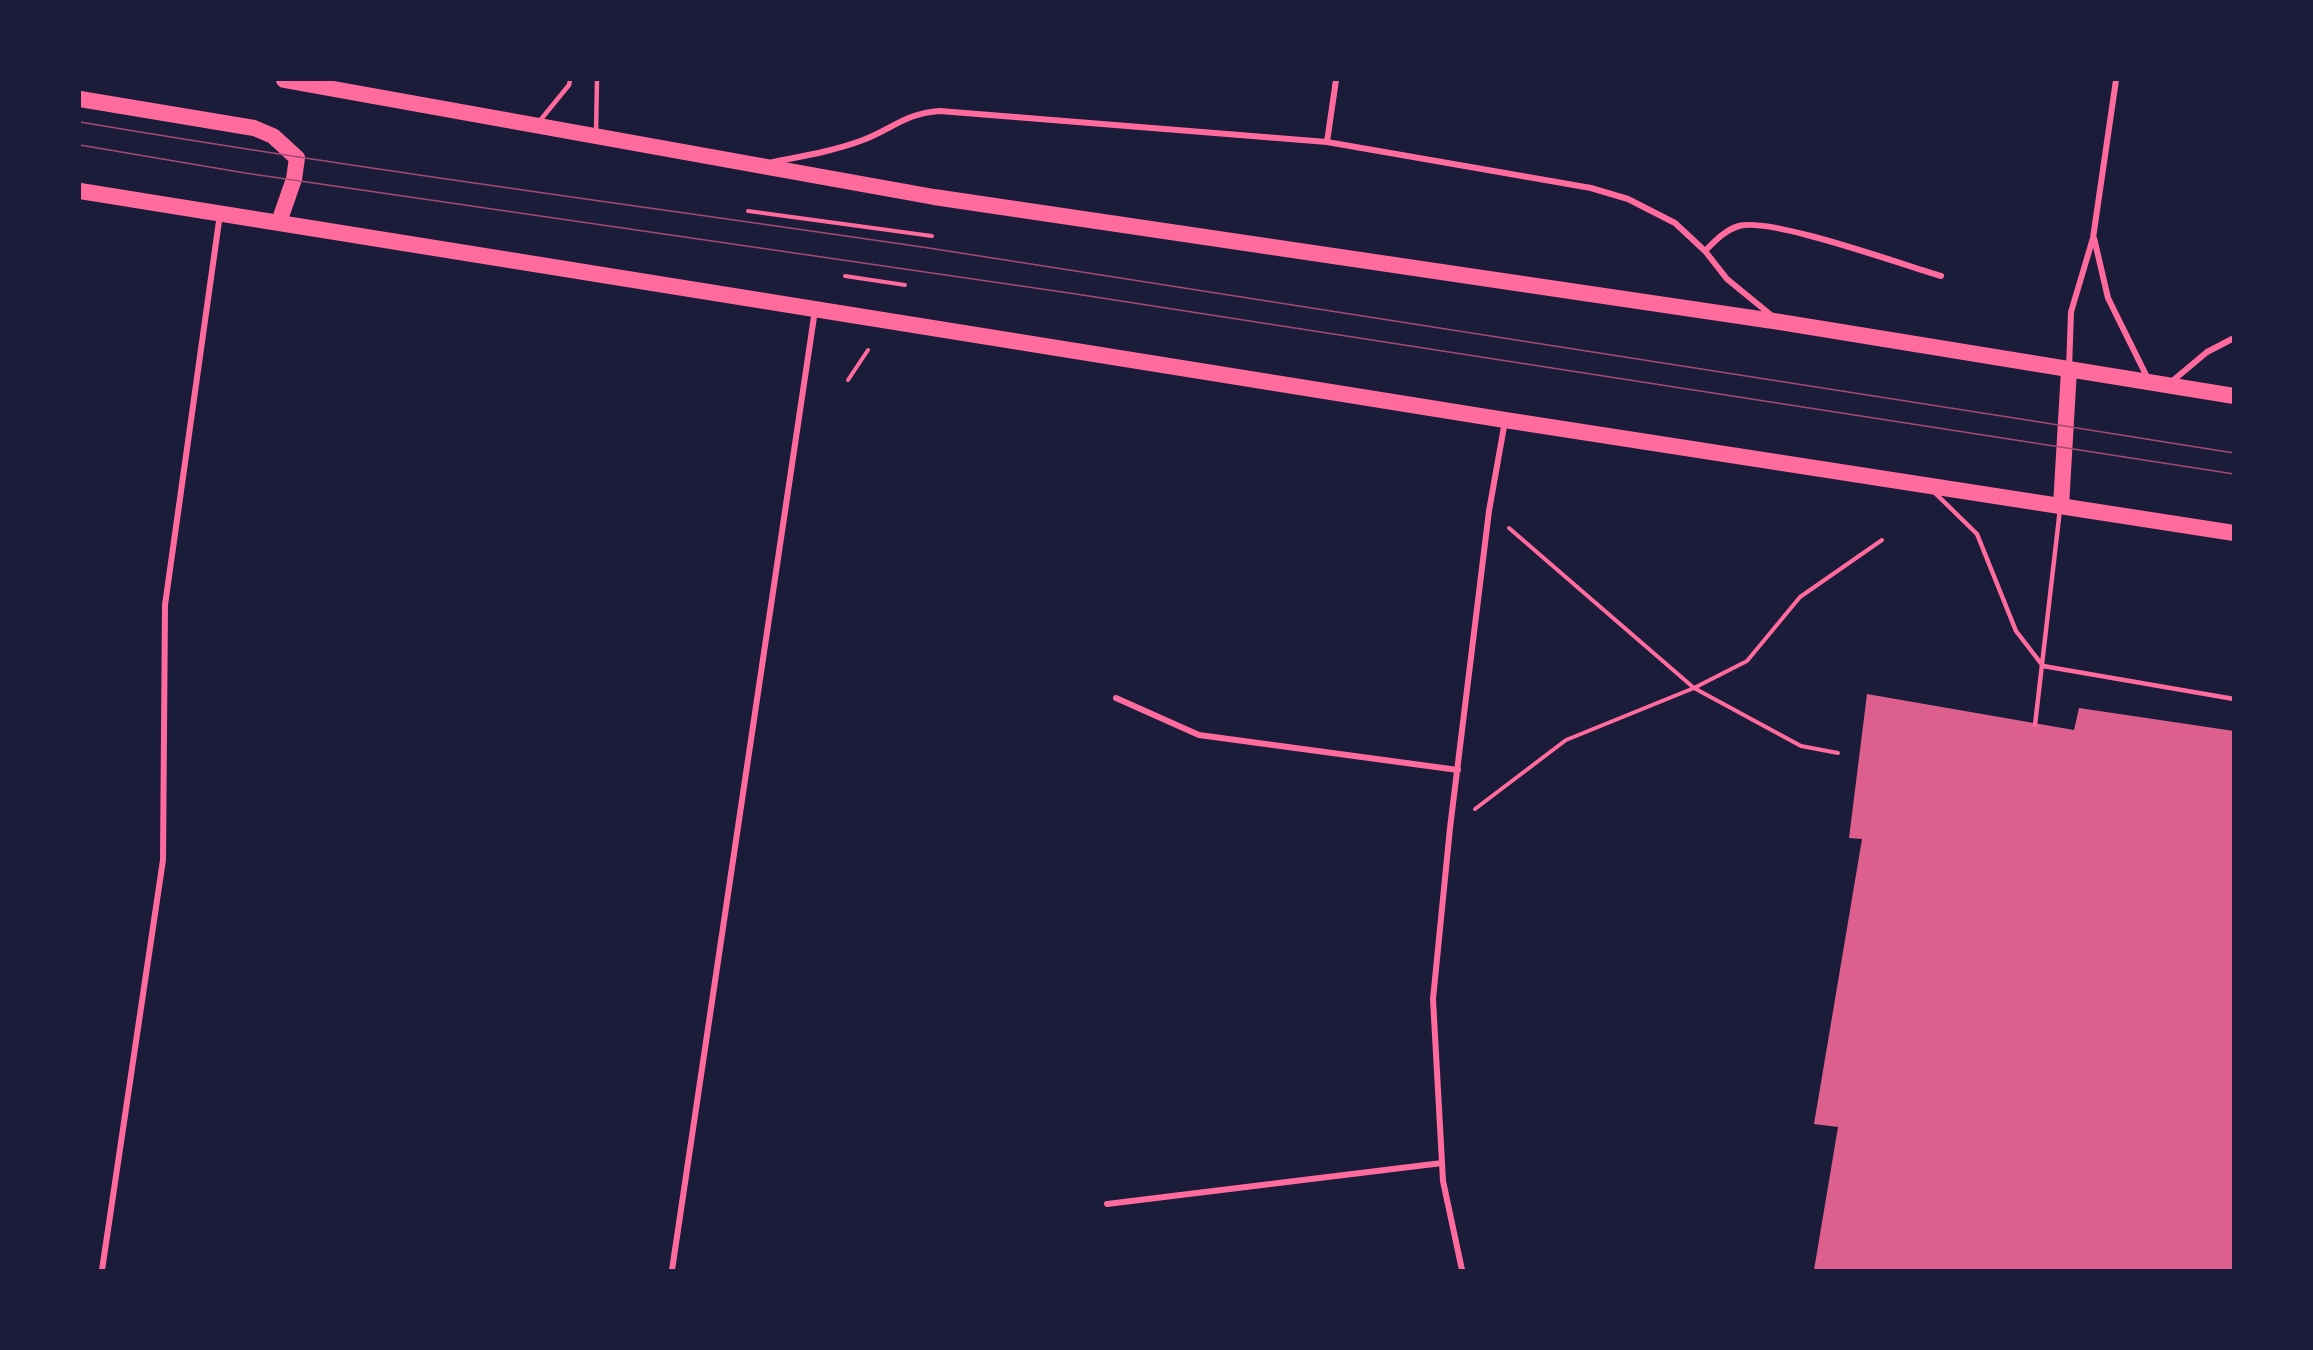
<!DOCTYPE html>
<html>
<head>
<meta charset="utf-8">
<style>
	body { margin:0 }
	#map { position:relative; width:2313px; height:1350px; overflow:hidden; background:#1b1b3a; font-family:Karla,sans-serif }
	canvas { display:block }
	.frame { position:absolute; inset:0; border:81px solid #1b1b3a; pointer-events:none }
</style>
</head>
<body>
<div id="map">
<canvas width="2313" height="1350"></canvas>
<div class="frame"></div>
</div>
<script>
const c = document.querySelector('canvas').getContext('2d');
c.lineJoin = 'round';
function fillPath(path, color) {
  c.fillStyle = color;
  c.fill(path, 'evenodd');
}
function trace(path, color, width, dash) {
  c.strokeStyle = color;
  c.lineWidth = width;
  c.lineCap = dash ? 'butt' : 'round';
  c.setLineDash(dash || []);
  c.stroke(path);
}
const building = new Path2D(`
	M1867,694L2074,730L2079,708L2234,731V1270H1814L1838,1127L1814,1124L1862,839L1849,838Z`);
const path = new Path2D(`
	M748,211L932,236
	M845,276L905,285
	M848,380L868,350
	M1509,528L1694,688L1801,746L1838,753
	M1475,809L1566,740L1694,688L1747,661L1800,597L1882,540`);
const service = new Path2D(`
	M538,123L569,85L570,80
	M596,134L597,80
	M1935,493L1977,534L2016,631L2043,666L2234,699
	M2035,725L2060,509`);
const minor = new Path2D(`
	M1327,142L1336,80
	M773,162C803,156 834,151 863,140C892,129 906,113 940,111L1327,142L1591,188L1628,199L1675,223L1705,251L1727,279L1771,315
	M2094,238L2108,298L2148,379
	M1705,251C1715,241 1725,230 1739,226C1771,217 1903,265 1941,276
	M2069,369L2071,312L2093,238L2116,80
	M2170,383L2207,352L2234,338
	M1116,698L1199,735L1458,770
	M1107,1204L1442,1163
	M102,1270L163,860L165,605L220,214
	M672,1270L815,310
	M1462,1270L1443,1181L1433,999L1450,828L1489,511L1505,421`);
const trunk = new Path2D(`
	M284,80L934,197L1780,322L2234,396
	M80,99L254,128L273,136L297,158L294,179L279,222
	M80,191L1505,420L2234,533
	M2061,506L2069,370`);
const tram = new Path2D(`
	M80,122C364,170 650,207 935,249C1368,314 1801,384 2234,453
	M80,145L245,173L1076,294L2234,474`);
fillPath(building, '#dd5f8e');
trace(path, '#ff6b9d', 4);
trace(service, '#ff6b9d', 4.5);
trace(minor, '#ff6b9d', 6);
trace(trunk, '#ff6b9d', 16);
trace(tram, '#a44b75', 1.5);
</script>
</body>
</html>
